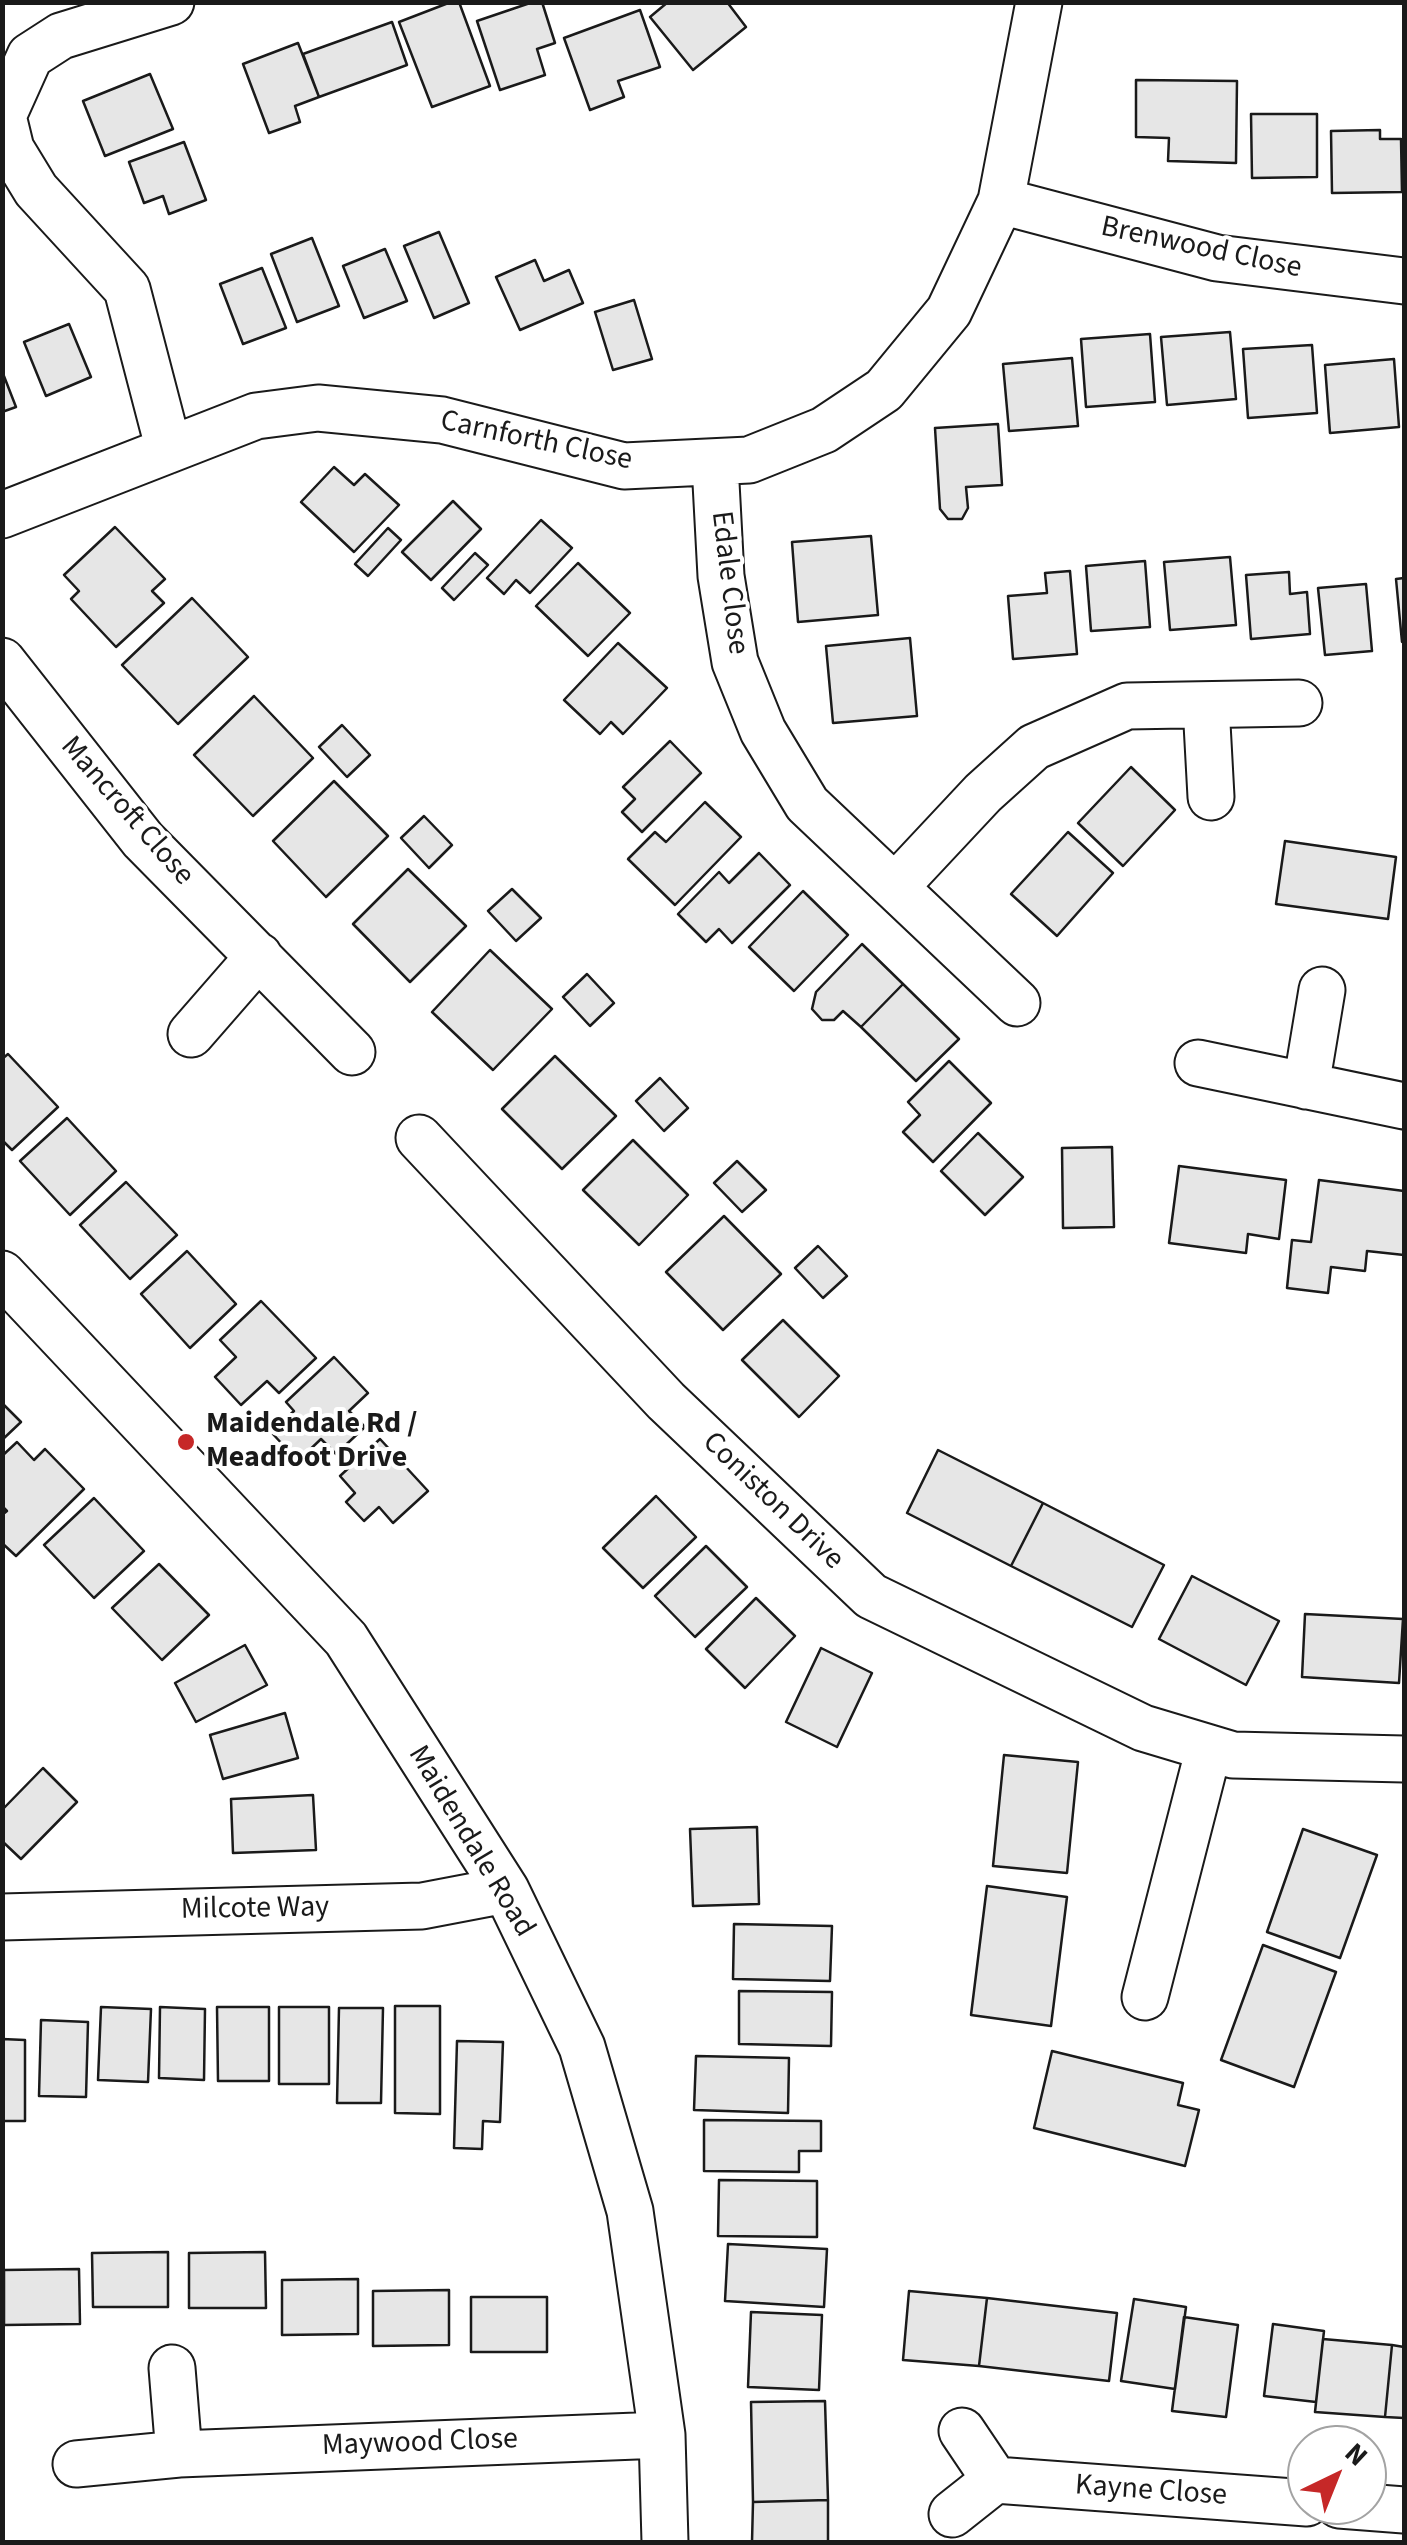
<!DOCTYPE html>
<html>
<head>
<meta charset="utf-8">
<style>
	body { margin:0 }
	#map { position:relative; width:1407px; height:2545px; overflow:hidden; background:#fff; font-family:"Source Sans 3",sans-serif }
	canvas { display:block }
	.frame { position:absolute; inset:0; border:5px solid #1a1a1a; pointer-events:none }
	.north { position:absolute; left:1287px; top:2425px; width:100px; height:100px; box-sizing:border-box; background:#fff; border:2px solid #a3a3a3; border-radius:50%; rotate:43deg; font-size:28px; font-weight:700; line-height:40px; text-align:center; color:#1a1a1a }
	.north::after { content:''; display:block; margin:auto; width:35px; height:45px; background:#c62828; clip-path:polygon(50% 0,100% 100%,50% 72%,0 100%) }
</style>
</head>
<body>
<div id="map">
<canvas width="1407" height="2545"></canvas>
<div class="frame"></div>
<div class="north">N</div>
</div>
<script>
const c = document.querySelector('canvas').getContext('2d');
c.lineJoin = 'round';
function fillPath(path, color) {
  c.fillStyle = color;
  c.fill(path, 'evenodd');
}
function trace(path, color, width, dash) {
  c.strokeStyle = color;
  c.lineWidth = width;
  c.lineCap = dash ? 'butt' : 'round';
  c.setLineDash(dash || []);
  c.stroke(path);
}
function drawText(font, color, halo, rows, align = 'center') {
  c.font = font + ' "Source Sans 3",sans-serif';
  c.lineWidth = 8;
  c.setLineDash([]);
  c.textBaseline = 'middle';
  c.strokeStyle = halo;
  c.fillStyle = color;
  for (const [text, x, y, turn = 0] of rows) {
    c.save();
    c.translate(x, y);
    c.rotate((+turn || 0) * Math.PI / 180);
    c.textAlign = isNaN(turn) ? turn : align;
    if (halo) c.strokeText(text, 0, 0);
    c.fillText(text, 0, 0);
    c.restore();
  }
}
const building = new Path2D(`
	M451,2H459L490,86L432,107L399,22Z
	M533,2H542L555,43L537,49L545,75L500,90L477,21Z
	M668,2H727L746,27L693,70L650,17Z
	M640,10L660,67L618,81L624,97L590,110L564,38Z
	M392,22L407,65L319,97L303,54Z
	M298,43L319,97L295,106L300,122L269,133L243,64Z
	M150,74L173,129L105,156L83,101Z
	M1136,80L1237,81L1236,163L1168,161L1169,138L1136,137Z
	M1251,114H1317V177L1252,178Z
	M1380,130V139H1401L1402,192L1332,193L1331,131Z
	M184,142L206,200L169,214L163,196L144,203L129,162Z
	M439,232L469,303L434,318L404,246Z
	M312,238L339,306L297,322L271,254Z
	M385,249L407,301L364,318L343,266Z
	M535,260L544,281L569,270L583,303L520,330L496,277Z
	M262,268L286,328L243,344L220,284Z
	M634,300L652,359L613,370L595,312Z
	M69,324L91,377L46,396L24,342Z
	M1230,332L1236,399L1167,405L1161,337Z
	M1150,334L1155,402L1086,407L1081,339Z
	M1312,345L1317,413L1248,418L1243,349Z
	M1072,358L1078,426L1009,431L1003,364Z
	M1394,359L1399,427L1330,433L1325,365Z
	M2,371L16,407L2,412Z
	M998,424L1002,485L966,487L968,508L962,519H948L940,509L935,428Z
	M334,467L354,485L365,474L399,505L354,552L301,502Z
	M453,501L481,529L431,580L402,552Z
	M541,520L572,548L530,593L516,580L504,594L487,578Z
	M115,527L165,579L152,591L164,603L116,647L71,599L79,591L64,575Z
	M388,528L401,540L368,576L355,564Z
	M871,536L878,615L798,622L792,542Z
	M475,553L488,565L454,600L442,588Z
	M1230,557L1236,625L1170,630L1164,562Z
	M1145,561L1150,627L1091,631L1086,566Z
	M578,563L630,613L588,656L536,606Z
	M1070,571L1077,654L1013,659L1008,596L1047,593L1045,573Z
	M1289,572L1290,594L1307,592L1310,634L1251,639L1246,575Z
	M1404,578V642H1402L1396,579Z
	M1366,584L1372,651L1325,655L1318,588Z
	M192,598L248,657L178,724L122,665Z
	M910,638L917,716L833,723L826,646Z
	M618,643L667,688L623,734L611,722L600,734L564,700Z
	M254,696L313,758L253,816L194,755Z
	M342,725L370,755L347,777L319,747Z
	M670,741L701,773L642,832L622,812L635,799L623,787Z
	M1131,767L1175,810L1123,866L1078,823Z
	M334,781L388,836L326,897L273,841Z
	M705,802L741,837L675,905L628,859L655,832L666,842Z
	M424,816L452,845L429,868L401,838Z
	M1068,832L1113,873L1057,936L1011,894Z
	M1285,841L1396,857L1388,919L1276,904Z
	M759,853L790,885L732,943L719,929L706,942L678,914L719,872L729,883Z
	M408,869L466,926L410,982L353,924Z
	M512,889L541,918L516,941L488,911Z
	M803,891L848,935L794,991L749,947Z
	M862,944L903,984L861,1027L843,1011L834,1020H822L812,1009L816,992Z
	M490,950L552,1009L493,1070L432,1012Z
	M587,974L614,1003L590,1026L563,997Z
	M903,984L959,1039L916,1081L861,1027Z
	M8,1054L58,1107L12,1150L2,1140V1059Z
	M555,1056L616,1116L562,1169L502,1109Z
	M949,1061L991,1103L933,1162L903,1132L920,1115L908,1102Z
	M660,1078L688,1108L664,1131L636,1101Z
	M67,1118L116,1171L70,1215L20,1161Z
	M978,1133L1023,1177L985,1215L941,1171Z
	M633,1140L688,1195L639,1245L583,1190Z
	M1112,1147L1114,1227L1063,1228L1062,1148Z
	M737,1161L766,1190L742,1212L714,1183Z
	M1179,1166L1286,1180L1279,1239L1248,1234L1246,1253L1169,1243Z
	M1319,1180L1404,1191V1255L1367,1251L1365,1271L1331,1267L1328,1293L1287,1288L1292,1240L1311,1242Z
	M126,1182L177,1235L130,1279L80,1225Z
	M724,1216L781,1274L723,1330L666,1272Z
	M818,1246L847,1276L823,1298L795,1268Z
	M187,1251L236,1304L190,1348L141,1294Z
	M261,1301L316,1358L279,1393L267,1381L241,1405L215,1377L236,1357L220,1340Z
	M783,1320L839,1376L799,1417L742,1360Z
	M334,1357L368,1393L349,1411L365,1427L336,1454L321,1439L298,1461L271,1432L294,1411L286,1402Z
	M2,1403L21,1422L2,1440Z
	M380,1439L428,1491L393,1523L379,1507L364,1521L346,1502L355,1493L340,1476Z
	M17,1442L34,1460L45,1449L84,1489L16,1556L2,1543V1515L7,1511L2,1506V1456Z
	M938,1450L1043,1503L1011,1566L907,1513Z
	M656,1496L696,1537L643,1588L603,1548Z
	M94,1498L144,1551L94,1598L44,1545Z
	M1043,1503L1164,1565L1132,1627L1011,1566Z
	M706,1546L747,1587L695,1637L655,1596Z
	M159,1564L209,1615L162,1660L112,1608Z
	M1192,1576L1279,1621L1246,1685L1159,1639Z
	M756,1598L795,1636L745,1688L706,1649Z
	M1305,1614L1403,1619L1399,1683L1302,1677Z
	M245,1645L267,1685L196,1722L175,1683Z
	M821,1648L872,1673L837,1747L786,1722Z
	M285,1713L298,1758L223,1779L210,1735Z
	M1004,1755L1078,1762L1067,1873L993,1866Z
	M43,1768L77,1802L21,1859L2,1841V1810Z
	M313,1795L316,1850L233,1853L231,1799Z
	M757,1827L759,1904L693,1906L690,1829Z
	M1303,1829L1377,1855L1340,1958L1267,1932Z
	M987,1886L1067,1897L1051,2026L971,2015Z
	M734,1924L832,1926L830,1981L733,1979Z
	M1263,1945L1336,1972L1294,2087L1221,2060Z
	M739,1991L832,1992L831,2046L739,2044Z
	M395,2006H440V2114L395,2113Z
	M101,2007L151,2009L148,2082L98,2080Z
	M160,2007L205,2009L204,2080L159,2078Z
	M217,2007H269V2081H218Z
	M279,2007H329V2084H279Z
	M339,2008H383L381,2103H337Z
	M41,2020L88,2022L86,2097L39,2096Z
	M2,2039L25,2040V2121H2Z
	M457,2041L503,2042L500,2122L483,2121L482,2149L454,2148Z
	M1052,2051L1183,2083L1178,2105L1199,2110L1185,2166L1034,2128Z
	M696,2056L789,2058L788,2113L694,2110Z
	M704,2120L821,2121V2151H799V2172L704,2171Z
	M719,2180L817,2181V2237L718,2236Z
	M728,2244L827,2249L824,2307L725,2301Z
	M168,2252V2307H93L92,2253Z
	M265,2252L266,2308H189V2253Z
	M79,2269L80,2324L4,2325V2270Z
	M358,2279V2334L282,2335V2280Z
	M449,2290V2345L373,2346V2291Z
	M909,2291L987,2298L979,2366L903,2360Z
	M471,2297H547V2352H471Z
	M987,2298L1117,2313L1109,2381L979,2366Z
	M1134,2299L1186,2307L1175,2389L1121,2381Z
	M751,2312L822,2315L819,2390L748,2387Z
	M1184,2317L1238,2325L1226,2417L1172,2411Z
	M1273,2324L1324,2331L1316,2402L1264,2396Z
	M1323,2339L1392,2345L1385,2417L1315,2412Z
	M1392,2345L1404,2347V2418L1385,2417Z
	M825,2401L828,2500L753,2502L751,2402Z
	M828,2500V2542H752L753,2502Z`);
const street = new Path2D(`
	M1001,201L1217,258L1404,281
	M169,450L127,289L36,190L11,149L3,116L30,56L61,36L171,2
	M715,464L721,576L735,662L763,731L807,804L1017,1003
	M2,515L256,416L318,408L442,420L624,466L749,460L824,430L884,390L949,311L1001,201L1039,2
	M2,661L143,840L352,1052
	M1206,705L1211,797
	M895,887L983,793L1034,747L1127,706L1299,703
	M191,1034L259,956
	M1198,1063L1404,1106
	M1306,1086L1322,990
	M419,1138L666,1401L871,1596L1143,1728L1233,1755L1404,1759
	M2,1274L346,1639L506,1890L582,2047L630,2211L662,2435L665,2542
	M2,1917L422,1906L506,1890
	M1145,1997L1209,1748
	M172,2368L179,2454
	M76,2464L179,2454L662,2435
	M995,2480L1307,2503
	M1339,2505L1404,2510
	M952,2514L995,2480L962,2431`);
const markers = [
	[186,1442,10,"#c62828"]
];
const streetNames = [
	["Brenwood Close",1201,249,12],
	["Carnforth Close",536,442,12],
	["Edale Close",728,583,83],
	["Mancroft Close",126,812,49],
	["Coniston Drive",772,1502,44],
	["Maidendale Road",470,1842,59],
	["Milcote Way",255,1910,-1],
	["Maywood Close",420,2444,-2],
	["Kayne Close",1151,2492,4]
];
const poiNames = [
	["Maidendale Rd /",206,1425],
	["Meadfoot Drive",206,1459]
];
fillPath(building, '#e6e6e6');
trace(building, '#1a1a1a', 2.5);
trace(street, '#1a1a1a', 49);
trace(street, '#fff', 45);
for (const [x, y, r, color] of markers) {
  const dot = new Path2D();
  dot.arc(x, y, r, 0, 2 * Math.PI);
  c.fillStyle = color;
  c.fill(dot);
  trace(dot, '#fff', 4);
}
drawText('30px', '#1a1a1a', '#fff', streetNames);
drawText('bold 30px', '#1a1a1a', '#fff', poiNames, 'left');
</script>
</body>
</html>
